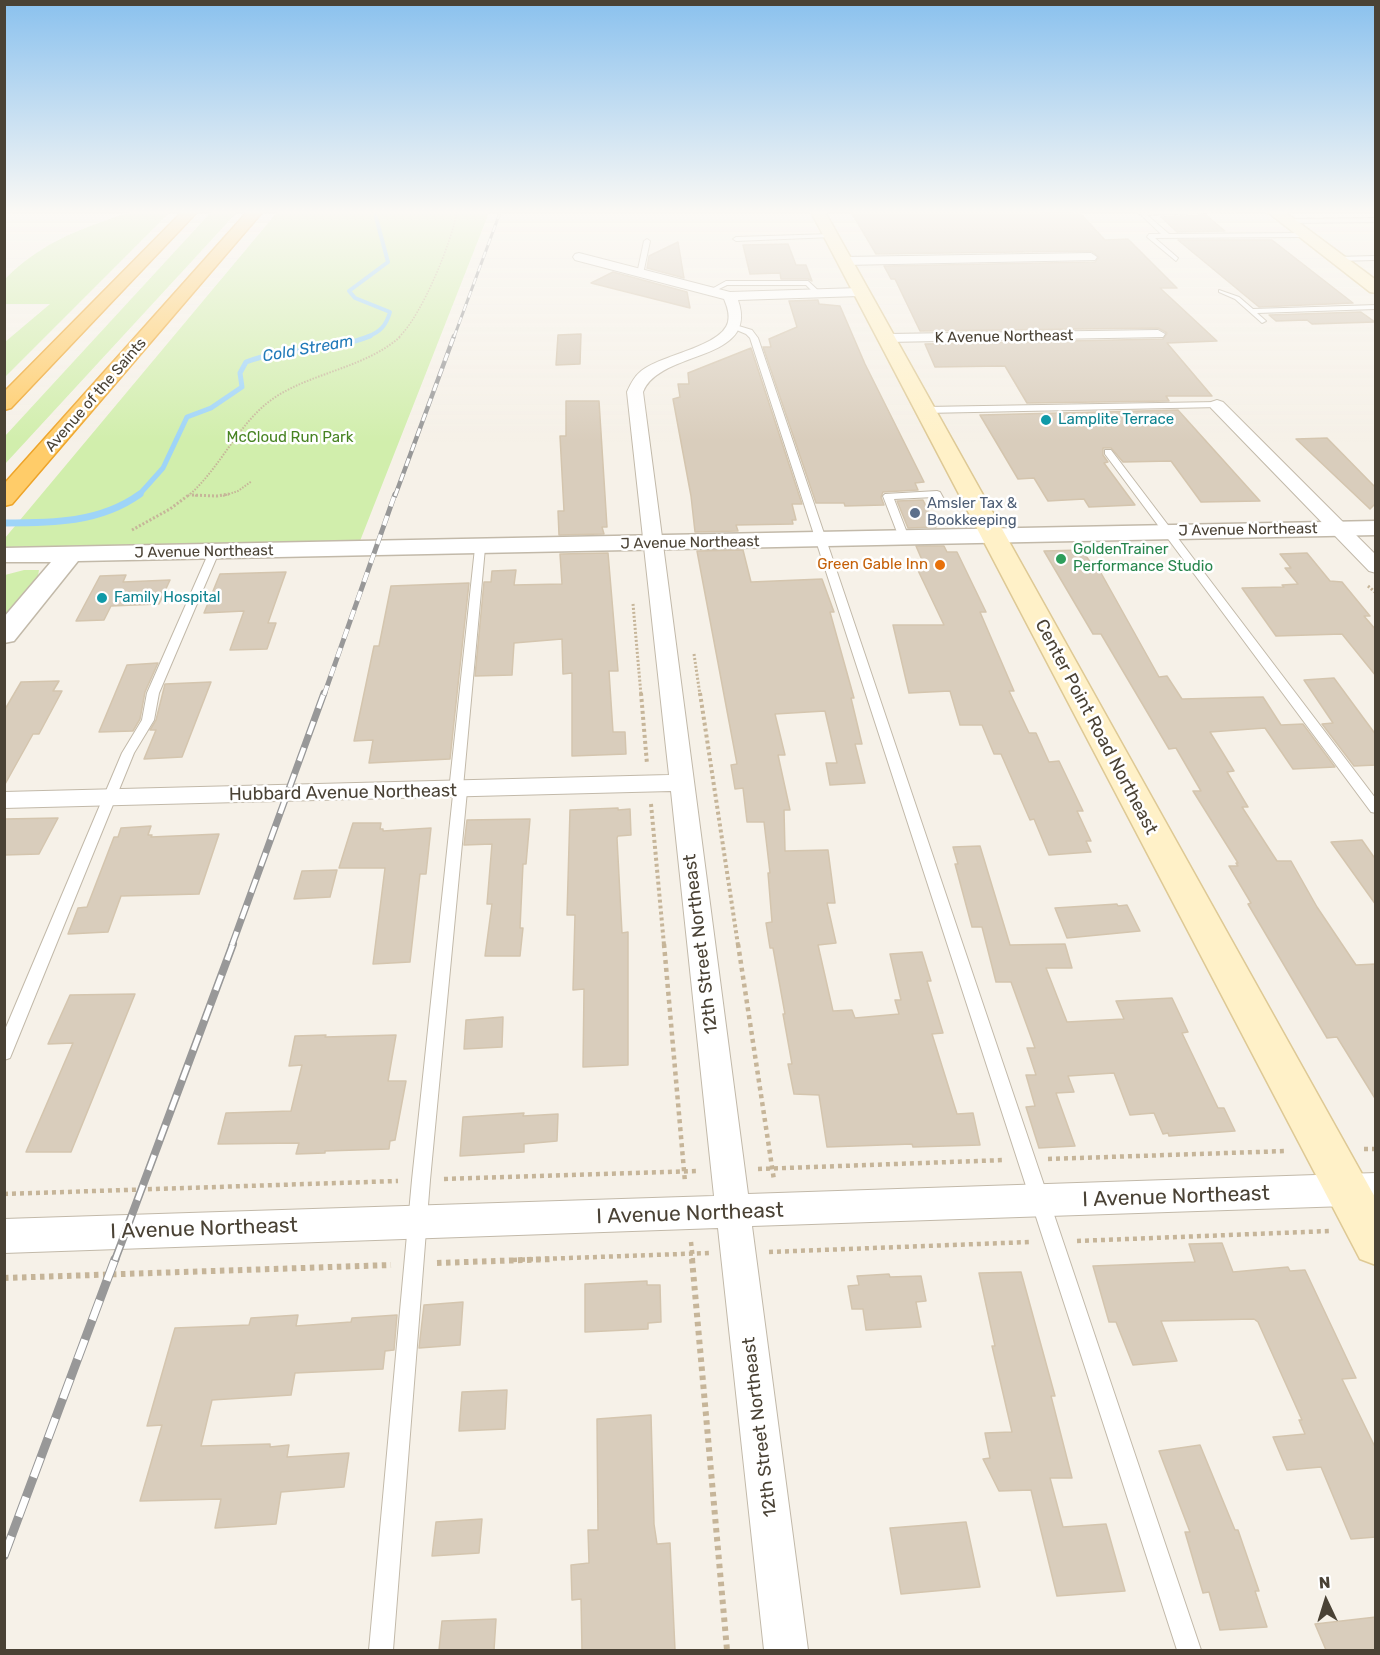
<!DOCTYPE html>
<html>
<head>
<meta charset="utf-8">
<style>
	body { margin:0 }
	#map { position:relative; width:1380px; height:1655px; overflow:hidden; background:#f6f1e8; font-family:Rubik,sans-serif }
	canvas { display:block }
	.frame { position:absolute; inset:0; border:6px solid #4a4235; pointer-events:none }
	.north { position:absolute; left:1296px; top:1571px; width:60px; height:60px; -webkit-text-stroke:4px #fff; paint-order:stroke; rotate:356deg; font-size:16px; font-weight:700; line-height:24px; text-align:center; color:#4a4235 }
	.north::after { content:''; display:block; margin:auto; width:21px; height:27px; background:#4a4235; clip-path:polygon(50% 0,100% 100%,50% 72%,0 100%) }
</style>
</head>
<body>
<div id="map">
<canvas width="1380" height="1655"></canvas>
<div class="frame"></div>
<div class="north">N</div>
</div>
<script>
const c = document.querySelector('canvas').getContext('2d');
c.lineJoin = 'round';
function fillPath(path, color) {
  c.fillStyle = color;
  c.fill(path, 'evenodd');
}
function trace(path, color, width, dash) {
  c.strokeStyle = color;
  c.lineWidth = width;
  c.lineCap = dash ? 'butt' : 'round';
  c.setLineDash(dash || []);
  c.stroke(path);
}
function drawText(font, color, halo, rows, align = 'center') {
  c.font = font + ' Rubik,sans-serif';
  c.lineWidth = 5;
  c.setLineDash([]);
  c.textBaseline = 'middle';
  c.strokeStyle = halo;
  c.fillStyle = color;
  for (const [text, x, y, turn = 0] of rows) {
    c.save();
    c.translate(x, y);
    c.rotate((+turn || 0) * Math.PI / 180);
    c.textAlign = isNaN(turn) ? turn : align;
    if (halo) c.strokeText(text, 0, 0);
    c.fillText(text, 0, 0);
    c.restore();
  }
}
const green = new Path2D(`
	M136,210H172L5,377V342L50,304H5V279C45,239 84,228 136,210Z
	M213,210H239L5,464V436Z
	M279,210H490L360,541L5,547V538Z
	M24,570H39L38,576L5,619V575Z`);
const streamFar2 = new Path2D(`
	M367,337C380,332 386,326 390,312L355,298L349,291L388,262L374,210`);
const streamFar1 = new Path2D(`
	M138,496L163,468L187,417L211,408L242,387L240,373L246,362C286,347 331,352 370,336`);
const stream = new Path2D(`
	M4,523C52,523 100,523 140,494`);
const building = new Path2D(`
	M850,210H1037L1040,213L1045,214L1080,213L1105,240L1128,239L1177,288H1160L1217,341L1167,343L1212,396H1166L1169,401L1027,403L1005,366L935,367L925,344L1163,339L1167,333L1158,328L920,331L895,279H891L884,266L1095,262L1099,257L1091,251L876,254Z
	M1206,215L1225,231L1177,232L1161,217Z
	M1178,240H1272L1353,303L1259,307Z
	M678,242L684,278L647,268L649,256Z
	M788,244L796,265H806L812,281L808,279H781L780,273L750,274L743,245Z
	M613,272L687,292L690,308L591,283Z
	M818,300L819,304L840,306L865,364L924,482L915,483L918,490L883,492L881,497L884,505L845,506L844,503H816L763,347H771L769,339L797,327L789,301Z
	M1361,312L1375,322L1312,324L1307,320L1276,321L1269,315Z
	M581,334L580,364L556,365L558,335Z
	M751,348L802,504H792L796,520H792L793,524L736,525L738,531L695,532L691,496L673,399L680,397L678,384H689L688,373Z
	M566,401H599L607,527H602L604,534L559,535L558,511H564L560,436H566Z
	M1178,410L1260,501L1201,502L1171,461L1123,462L1111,448H1103V455L1108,462L1104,463L1135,505L1089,507L1084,499L1048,501L1034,478L1018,479L980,415Z
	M1327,438L1376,488V503L1370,509L1296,439Z
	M923,500L936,527L908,528L897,501Z
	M916,546H944L947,552H957L986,612H980L1014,691H1009L1029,733H1036L1049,762L1059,761L1083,811H1077L1091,841H1086L1091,852L1049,855L1034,819L1030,820L1001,754H994L982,725H960L950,691L909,693L893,625H944L914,562L922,560Z
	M743,550L751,582L822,579L834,612H830L854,698H851L862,744H855L865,783L830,785L826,763H837L825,711L775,714L785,755H778L790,810H784L785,851L828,850L835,903H827L836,943L818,945L833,1011L852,1010L855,1018L899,1014L895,1000H901L890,954L922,952L931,981H927L943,1033L932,1034L957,1114L973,1113L980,1145L913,1147L912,1144L827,1147L819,1095L794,1094L788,1064H792L783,1014H785L773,948H770L766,923L772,922L768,873H770L764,822H747L743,788L735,789L731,765L737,764L697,551Z
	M1082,550L1097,572L1101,573L1159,677L1167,676L1182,699L1263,697L1281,725L1303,724L1335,767L1293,769L1265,728L1210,732L1234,771L1227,772L1248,807H1242L1277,861H1291L1317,907L1356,965L1376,964V1100L1337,1037L1327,1038L1248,904L1251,903L1229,866H1238L1236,863H1238L1193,791H1201L1176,748L1169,749L1101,634H1093L1044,551Z
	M608,553L618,671H609L613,732H625L626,754L572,756V673L563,674L562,639L514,643L512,675L475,676L484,582H491L492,571L516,570L514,585L562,584L560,554Z
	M1307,553L1330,581L1342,582L1370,616H1364L1376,630V676L1342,634L1276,636L1242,588L1284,587L1282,585L1298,584L1285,568H1291L1280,554Z
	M286,572L268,623H276L267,649L230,650L244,611L204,613L220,574Z
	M126,575L123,582L170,580L159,604L111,606L104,620L76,621L100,576Z
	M469,583L450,759L369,763L373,740L354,741L374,646H379L391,586Z
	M158,663L145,692L140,719L133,731L99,732L127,665Z
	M1334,678L1376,735V765L1354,766L1322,724L1333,723L1304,680Z
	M59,681L53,691H62L39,734H33L4,786V711L21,682Z
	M211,682L182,757L144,759L156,730H150L156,720L165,684Z
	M618,808V810L630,809L631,835L618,836L617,838L622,933L628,932V1065L583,1067L584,989L573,990L575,915H567L570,810Z
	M58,818L39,854L4,855V819Z
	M530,819L526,864H523L520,928H523L520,956H485L492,904H487L492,844L464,845L467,820Z
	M353,823H381L380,829H383V831L431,828L426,874H420L410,962L373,964L385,868H339Z
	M151,826L148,835H152L151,837L219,834L199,894L121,896L108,932L68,934L78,908L87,907L114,837H118L121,828Z
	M1362,840L1376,860V905L1331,842Z
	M980,846L1010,945L1065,944L1072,968H1046L1067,1022L1124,1019L1116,1001L1172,998L1188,1032L1182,1033L1218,1108H1224L1235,1131L1169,1136L1168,1133L1163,1134L1154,1113L1130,1115L1114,1073L1068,1076L1074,1092L1056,1093L1075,1146L1039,1148L1026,1107L1035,1106L1026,1075H1036L1027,1048H1035L1011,982H996L982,927H972L955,864H958L953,847Z
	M337,870L330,897L294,899L302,871Z
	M1117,904L1118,906L1127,905L1140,931L1067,938L1055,908Z
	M135,994L71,1152H26L73,1043L48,1044L70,995Z
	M503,1017L502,1047L464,1049L466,1020Z
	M326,1035L325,1037L396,1035L388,1081H406L395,1140L390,1141L389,1149L325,1151V1153L296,1154L299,1143L218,1144L226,1113L291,1111L302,1065L289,1066L295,1036Z
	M524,1113L523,1116L558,1114L557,1141L524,1144V1152L460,1156L463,1117Z
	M1222,1243L1233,1272L1288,1267L1290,1271L1305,1270L1356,1378L1342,1379L1376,1449V1537L1351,1539L1321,1467L1287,1470L1273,1437L1305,1434L1299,1420H1302L1258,1322L1254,1319L1161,1321L1177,1361L1133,1365L1116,1322H1109L1093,1266L1195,1262L1189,1244Z
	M1021,1272L1055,1396H1051L1072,1478H1050L1063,1527L1106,1524L1125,1591L1057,1596L1031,1490L999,1491L983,1459L990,1458L985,1433L1012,1432L992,1346H995L979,1273Z
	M889,1274L890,1277L921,1276L926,1301L916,1302L921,1327L866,1330L863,1309H852L848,1286L859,1285L857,1276Z
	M647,1281V1285H660L661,1322L648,1323V1329L585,1332V1284Z
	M463,1302L460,1345L419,1348L424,1305Z
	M298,1315L296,1326L351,1322L352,1318L397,1315L394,1350L385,1351L383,1369L295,1373L291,1395L212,1400L201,1446L270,1444V1447L289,1445L287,1457L349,1453L344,1487L281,1492L276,1524L215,1528L221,1499L140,1501L162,1425L147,1426L175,1328L249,1325L251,1318Z
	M507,1390L505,1429L459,1431L462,1392Z
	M651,1415L654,1524L657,1544L670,1543L675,1650H582L581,1599L572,1600L571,1565L589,1563L588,1530H598L597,1419Z
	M1200,1445L1235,1530H1238L1259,1591H1255L1267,1627L1220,1630L1209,1592L1203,1593L1185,1532H1190L1159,1451Z
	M482,1519L479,1553L432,1556L436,1522Z
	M966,1522L980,1587L901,1594L890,1528Z
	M1376,1617V1650H1326L1315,1624Z
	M496,1619L494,1650H439L442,1621Z`);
const pathFar5 = new Path2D(`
	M399,337C421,317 453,240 457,210`);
const pathFar4 = new Path2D(`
	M192,495L198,496
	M188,496C222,467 239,420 277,396C315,372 367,367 401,336
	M223,496L238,491L252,481`);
const pathFar3 = new Path2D(`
	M192,495L217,496L229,494
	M132,530L170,509L190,494
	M1368,586L1376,593
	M633,604L641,695
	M694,654L700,695`);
const pathFar2 = new Path2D(`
	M641,693L647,764
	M700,693L738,945
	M651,804L664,945`);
const pathFar1 = new Path2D(`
	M664,944L685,1182
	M738,944L774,1180
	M1364,1149H1376
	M1048,1159L1287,1151
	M758,1169L1005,1160
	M444,1179L698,1171
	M4,1194L398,1181
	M1077,1241L1330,1231
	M691,1242L693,1260
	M769,1252L1030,1242
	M513,1260L709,1253`);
const path = new Path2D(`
	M692,1259L727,1650
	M437,1263L554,1259
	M4,1278L391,1265`);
const service = new Path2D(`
	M1186,210H1275L1147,215L1169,234L1304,233L1307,235L1304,237L1155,238L1178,258L1176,261L1147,237L1149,234H1161L1139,213Z
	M1376,218V222L1286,223L1283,221L1286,219Z
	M831,234L833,237L736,241L733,239L736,237Z
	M647,239L650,241L643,274L640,276L637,274L644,241Z
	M1376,256V260L1335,261L1332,259L1335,257Z
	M726,281H808L822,294L816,295L806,285H727L713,292L708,291Z
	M1219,290L1239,297L1253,309L1376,305V309L1257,313L1266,321L1262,323L1235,299L1219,292Z
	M732,324L752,330L758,338L1201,1650H1177L750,338L746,334L732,328Z
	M1217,402L1220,403V407L925,413L921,410L925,407Z
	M1105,450H1111L1376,799V813L1371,812L1105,454Z
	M937,491L940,492L946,503L975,502L980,505L975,508L942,509L939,508L934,497L894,499L909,538L904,541L900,540L883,496L885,494Z
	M480,545L485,548L463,787L467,791L430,1180L393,1650H369L412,1180L453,795L449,791L475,548Z
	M214,549L219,552L159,693L154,720L134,753L12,1053L10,1058L4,1060V1032L122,753L142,720L147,693L209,552Z`);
const minor = new Path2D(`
	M579,253L730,292L860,288L867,292L860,296L738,300C760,363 660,349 643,392L748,1194L1376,1173V1205L752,1226L808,1650H764L718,1228L4,1253V1219L714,1196L671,791L4,808V792L669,775L627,392C630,385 634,377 640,372C659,355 722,347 728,322C730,314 727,306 724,299L575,260L573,257L575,254Z
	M1091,253L1097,257L1095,260L844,265L838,261L844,257Z
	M1158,330L1165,334L1163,337L886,342L879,338L886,334Z
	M1217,400L1223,402L1376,555V573L1369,571L1211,408L1209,405L1211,402Z`);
const tertiary = new Path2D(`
	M1376,521V535L78,561L14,641L4,643V617L51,562H4V548Z`);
const secondary = new Path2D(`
	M810,210H824L1376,1199V1265L1360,1259Z
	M1265,210H1282L1376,280V293L1370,292Z`);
const motorway = new Path2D(`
	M184,210H199L11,408L4,410V392Z
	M249,210H264L12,504L4,506V484Z`);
const railFar5 = new Path2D(`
	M454,337L501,210`);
const railFar4 = new Path2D(`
	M395,496L454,336`);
const railFar3 = new Path2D(`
	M324,695L395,494`);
const railFar2 = new Path2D(`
	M232,945L324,693`);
const railFar1 = new Path2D(`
	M115,1260L233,944`);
const rail = new Path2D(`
	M4,1556L115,1259`);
const markers = [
	[1046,420,6,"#0f9aa8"],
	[915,513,6,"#5c6f8a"],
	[1061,559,6,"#2e9e5b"],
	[940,565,6,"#e8710a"],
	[102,598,6,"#0f9aa8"]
];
const farStreetnames = [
	["K Avenue Northeast",1004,337,-1],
	["Avenue of the Saints",96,395,-49],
	["J Avenue Northeast",1248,530,-1],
	["J Avenue Northeast",690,543,-1],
	["J Avenue Northeast",204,552,-1]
];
const farCulturenames = [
	["Lamplite Terrace",1058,420],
	["Family Hospital",114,598]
];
const farParknames = [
	["McCloud Run Park",290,438]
];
const farServicenames = [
	["Amsler Tax &",927,504],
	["Bookkeeping",927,521]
];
const farLeisurenames = [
	["GoldenTrainer",1073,550],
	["Performance Studio",1073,567]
];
const farFoodnames = [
	["Green Gable Inn",928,565]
];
const farWaternames = [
	["Cold Stream",308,349,-10]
];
const streetNames = [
	["Center Point Road Northeast",1096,727,62],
	["Hubbard Avenue Northeast",343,793,-1],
	["12th Street Northeast",701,944,-97],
	["12th Street Northeast",760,1427,-97]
];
const nearStreetnames = [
	["I Avenue Northeast",1176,1197,-2],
	["I Avenue Northeast",690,1214,-2],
	["I Avenue Northeast",204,1229,-2]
];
fillPath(green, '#d1eeac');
trace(streamFar2, '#9ed4f8', 4);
trace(streamFar1, '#9ed4f8', 5);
trace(stream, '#9ed4f8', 7);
fillPath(building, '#d9cdbc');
trace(building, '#d4c5ae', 1.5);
trace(service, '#c2b9a9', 2);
trace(minor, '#c2b9a9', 2);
trace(tertiary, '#c2b9a9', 3);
trace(secondary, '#dec995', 3);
trace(motorway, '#eea429', 3);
trace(pathFar5, '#c6b599', 1.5, [1.5, 1.5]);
trace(pathFar4, '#c6b599', 2, [1.5, 1.5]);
trace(pathFar3, '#c6b599', 3, [2, 2]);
trace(pathFar2, '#c6b599', 4, [3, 3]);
trace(pathFar1, '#c6b599', 4.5, [4, 4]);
trace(path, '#c6b599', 6, [4.5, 4.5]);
fillPath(service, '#fff');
fillPath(minor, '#fff');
fillPath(tertiary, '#fff');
fillPath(secondary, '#fff1c8');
fillPath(motorway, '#ffcc69');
trace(railFar5, '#989898', 3);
trace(railFar4, '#989898', 4.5);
trace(railFar3, '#989898', 5);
trace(railFar2, '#989898', 7);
trace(railFar1, '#989898', 8);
trace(rail, '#989898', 9);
trace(railFar5, '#fff', 2, [7]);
trace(railFar4, '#fff', 3, [8]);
trace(railFar3, '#fff', 4, [10]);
trace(railFar2, '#fff', 4.5, [14]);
trace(railFar1, '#fff', 5, [16]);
trace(rail, '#fff', 7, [21]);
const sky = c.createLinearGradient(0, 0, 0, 442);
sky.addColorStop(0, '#8ac1ee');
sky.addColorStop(0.48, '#fbf9f5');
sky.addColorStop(1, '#fbf9f500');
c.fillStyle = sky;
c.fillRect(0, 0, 1380, 442);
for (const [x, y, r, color] of markers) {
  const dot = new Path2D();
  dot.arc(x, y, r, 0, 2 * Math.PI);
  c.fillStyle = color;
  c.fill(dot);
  trace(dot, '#fff', 2);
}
drawText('15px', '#4a4235', '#fff', farStreetnames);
drawText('15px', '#0d838f', '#fff', farCulturenames, 'left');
drawText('15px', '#478322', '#fff', farParknames);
drawText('15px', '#4e5e75', '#fff', farServicenames, 'left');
drawText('15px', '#27864d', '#fff', farLeisurenames, 'left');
drawText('15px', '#c56008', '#fff', farFoodnames, 'right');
drawText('italic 16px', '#217ab9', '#fff', farWaternames);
drawText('18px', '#4a4235', '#fff', streetNames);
drawText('21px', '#4a4235', '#fff', nearStreetnames);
</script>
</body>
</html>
